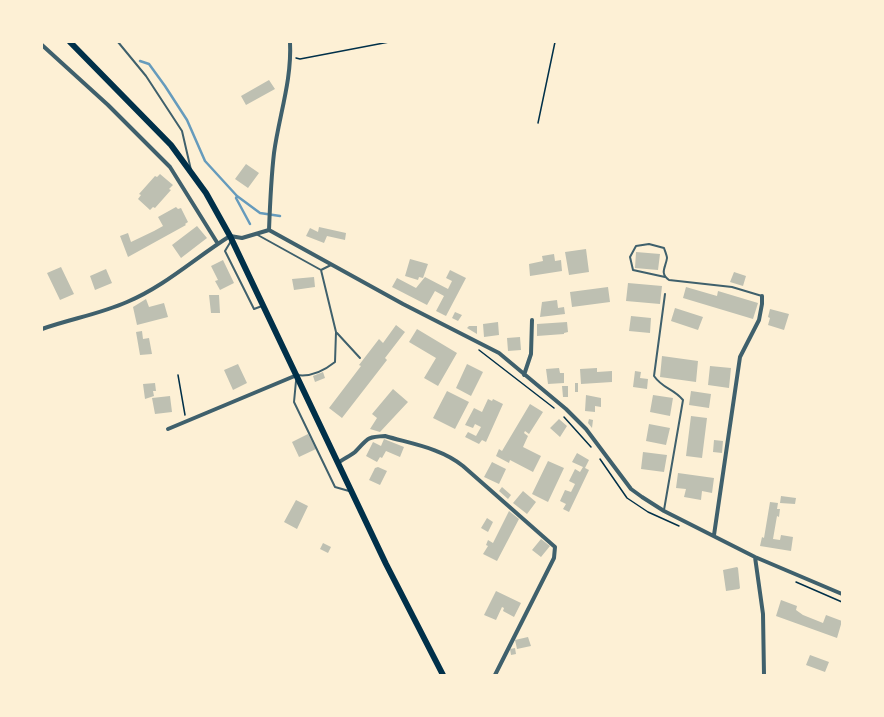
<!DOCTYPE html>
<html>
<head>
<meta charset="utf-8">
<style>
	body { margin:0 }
	#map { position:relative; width:884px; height:717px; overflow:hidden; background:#fdf0d5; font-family:Roboto,sans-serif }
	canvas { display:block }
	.frame { position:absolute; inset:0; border:43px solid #fdf0d5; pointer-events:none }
</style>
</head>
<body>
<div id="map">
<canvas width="884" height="717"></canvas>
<div class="frame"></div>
</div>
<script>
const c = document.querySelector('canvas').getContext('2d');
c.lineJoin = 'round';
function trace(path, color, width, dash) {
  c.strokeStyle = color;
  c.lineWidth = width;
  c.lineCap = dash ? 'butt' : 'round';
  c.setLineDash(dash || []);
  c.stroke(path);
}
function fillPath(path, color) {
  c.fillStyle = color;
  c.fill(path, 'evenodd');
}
const stream = new Path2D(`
	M140,61L149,64L165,86L187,120L205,161L237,196L260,213L280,216
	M237,196L236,198L250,224`);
const building = new Path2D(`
	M269,80L275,89L246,105L241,96Z
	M246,164L259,173L248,188L235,179Z
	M160,174L173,185L169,189L171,190L155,208L153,207L150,210L138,199L141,195L139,194L155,176L157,177Z
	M176,207L178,209L181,208L188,222L185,224L186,225L128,257L120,236L128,233L131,242L154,231L163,226L158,217Z
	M197,226L207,238L181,258L172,245Z
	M319,227L346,233L345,240L327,236L324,243L306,236L310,228L318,232Z
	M586,249L589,272L569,275L565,252Z
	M636,252L660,254L658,270L635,268Z
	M554,254L555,261L561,260L562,271L530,276L529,264L543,261L542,256Z
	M410,259L428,264L423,278L419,277L418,280L405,276Z
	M223,260L234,283L220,290L215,281L218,280L211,266Z
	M61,267L74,294L60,300L47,273Z
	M106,269L112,283L95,290L90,276Z
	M450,270L466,278L446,316L436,311L444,296L435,291L427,305L392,287L397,278L416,288L425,277L448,289L452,281L446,278Z
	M734,272L746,276L743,286L730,282Z
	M314,277L315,287L294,290L292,279Z
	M628,283L662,286L660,304L626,301Z
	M608,287L610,302L572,307L570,292Z
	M686,287L717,296L718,291L758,303L753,319L683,298Z
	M209,295H219L220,313H211Z
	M146,299L149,307L164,303L168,317L137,325L133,307Z
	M557,300L558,308L564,307L565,314L540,317L542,302Z
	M675,308L703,317L698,330L671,321Z
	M770,309L789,314L784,330L768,325L770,318L768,317Z
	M455,312L462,315L458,321L452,318Z
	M631,316L651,318L650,333L629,331Z
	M498,322L499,335L484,337L483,324Z
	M567,322L568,332L564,333V334L537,336V324Z
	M396,325L405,332L385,358L387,360L342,418L329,408L361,366L359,365L379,339L383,343Z
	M469,326H477V334L467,328Z
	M417,329L457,353L438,386L424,378L436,358L409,342Z
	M142,331L143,339L149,338L152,354L140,355L136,332Z
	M520,337L521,350L508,351L507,338Z
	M662,356L698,361L696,382L660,377Z
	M238,364L247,383L233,390L224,370Z
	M467,364L483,372L471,396L456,388Z
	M710,366L731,368L729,388L708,385Z
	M559,368L560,373H564V383L548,384L546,369Z
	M597,368V372L612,371V382L581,384L580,369Z
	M635,371L641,372L640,378L648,379L647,389L633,387Z
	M323,372L325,378L315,382L313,376Z
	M155,383L156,391H153L154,396L145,399L143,384Z
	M575,383H578V392H575Z
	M562,386H568V397H563Z
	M393,389L408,402L380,432L370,429L377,418L372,414Z
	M447,391L469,402L455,429L433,418Z
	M691,391L711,394L709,408L689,405Z
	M586,395L601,398V407L595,406V412L585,411Z
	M653,395L673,398L670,416L650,412Z
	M170,396L172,412L155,414L152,398Z
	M488,399L492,401L493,399L503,404L486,442L482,440L479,444L465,437L468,432L476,436L481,427L475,424L473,428L465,425L474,408L482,412Z
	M530,404L543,412L529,434L525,431L524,433L528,436L523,447L541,456L533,472L510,460L509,463L496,456L499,449L502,451Z
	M691,416L707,418L702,458L686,456Z
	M559,419L567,426L560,437L550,428Z
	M589,419L593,420L592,428L588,423Z
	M649,424L670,428L666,445L646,441Z
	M308,434L316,449L299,457L292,442Z
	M384,439L404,447L400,457L386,451L382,458L380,457L377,462L366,456L373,442L381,446Z
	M714,440L723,441L722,453L713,452Z
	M643,452L667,455L664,472L641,469Z
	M577,453L589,460L585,468L589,470L569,512L563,509L566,504L560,501L565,490L571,492L575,484L569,481L575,469L580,472L583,467L572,462Z
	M548,461L564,468L548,502L532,494Z
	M492,462L506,469L499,484L484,477Z
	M378,467L387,471L380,485L369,480L375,468Z
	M678,473L714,478L712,493L702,491L701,500L684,497L686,489L676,488Z
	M502,487L511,495L508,499L499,491Z
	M523,491L536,502L527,514L513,503Z
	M781,496L796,498L795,504L780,503Z
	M296,500L308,506L297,529L284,522Z
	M770,502L778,503L777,509H780L779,517L777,516L773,539L780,540L781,535L793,537L791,551L760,546L762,537L764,538Z
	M509,511L519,519L497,561L483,554L488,546L486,545L488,540L493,543Z
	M487,518L493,522L488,532L481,528Z
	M541,539L550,546L541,557L532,550Z
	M323,543L331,547L328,553L320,549Z
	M737,567L738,568L740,588L739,589L726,591L723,570Z
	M496,591L521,603L514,617L503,611L504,608L502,607L496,620L484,615Z
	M781,600L797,606L796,610L803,615L823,623L826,615L842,621L837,638L776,616Z
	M528,637L531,646L517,649L515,640Z
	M515,648L516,654L511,655L510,649Z
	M810,655L829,662L825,672L806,665Z`);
const path = new Path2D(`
	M296,58L300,59L389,42
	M538,123L555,42
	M479,350L554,408
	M178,375L185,415
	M564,417L591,447
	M600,459L627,498L648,512L679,526
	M796,582L842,602`);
const service = new Path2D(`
	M118,42L146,76L182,131L191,170
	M256,234L321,270L336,332L335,362C325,370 311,377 297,375
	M231,241L225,251L254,309L262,306
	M321,270L331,265
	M665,277L633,270L630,257L636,246L649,244L664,248C665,251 667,256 667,258C666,267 659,273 669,280L732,287L762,296
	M337,333L360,358
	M296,381L294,402L335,487L349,491
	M664,510L683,400C673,388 663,389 654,376L665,294`);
const minor = new Path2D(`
	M42,45L108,105L170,167L218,244
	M269,230C270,204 271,179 274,153C279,116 292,80 290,42
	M42,329C70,319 100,314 127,302C165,286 195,258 230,236L242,238L269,230L403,304L499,353L566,409L586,429L631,489L642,497L664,511L755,557L842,594
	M524,375L531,354L532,320
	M168,429L297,375
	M338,463C343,459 350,456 355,452C368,439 365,437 385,436C412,444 441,448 463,466L555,547L554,558L495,675
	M714,535L740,357L759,320L762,304V296
	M755,557L763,614L764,675`);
const primary = new Path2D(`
	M70,42L171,145L206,193L230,236L386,564L443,675`);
trace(stream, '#669bbc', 2.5);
fillPath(building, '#bec0b2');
trace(path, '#003049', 1.5);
trace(service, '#3f606c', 2);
trace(minor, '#3f606c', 4);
trace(primary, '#003049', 6);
</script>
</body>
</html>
